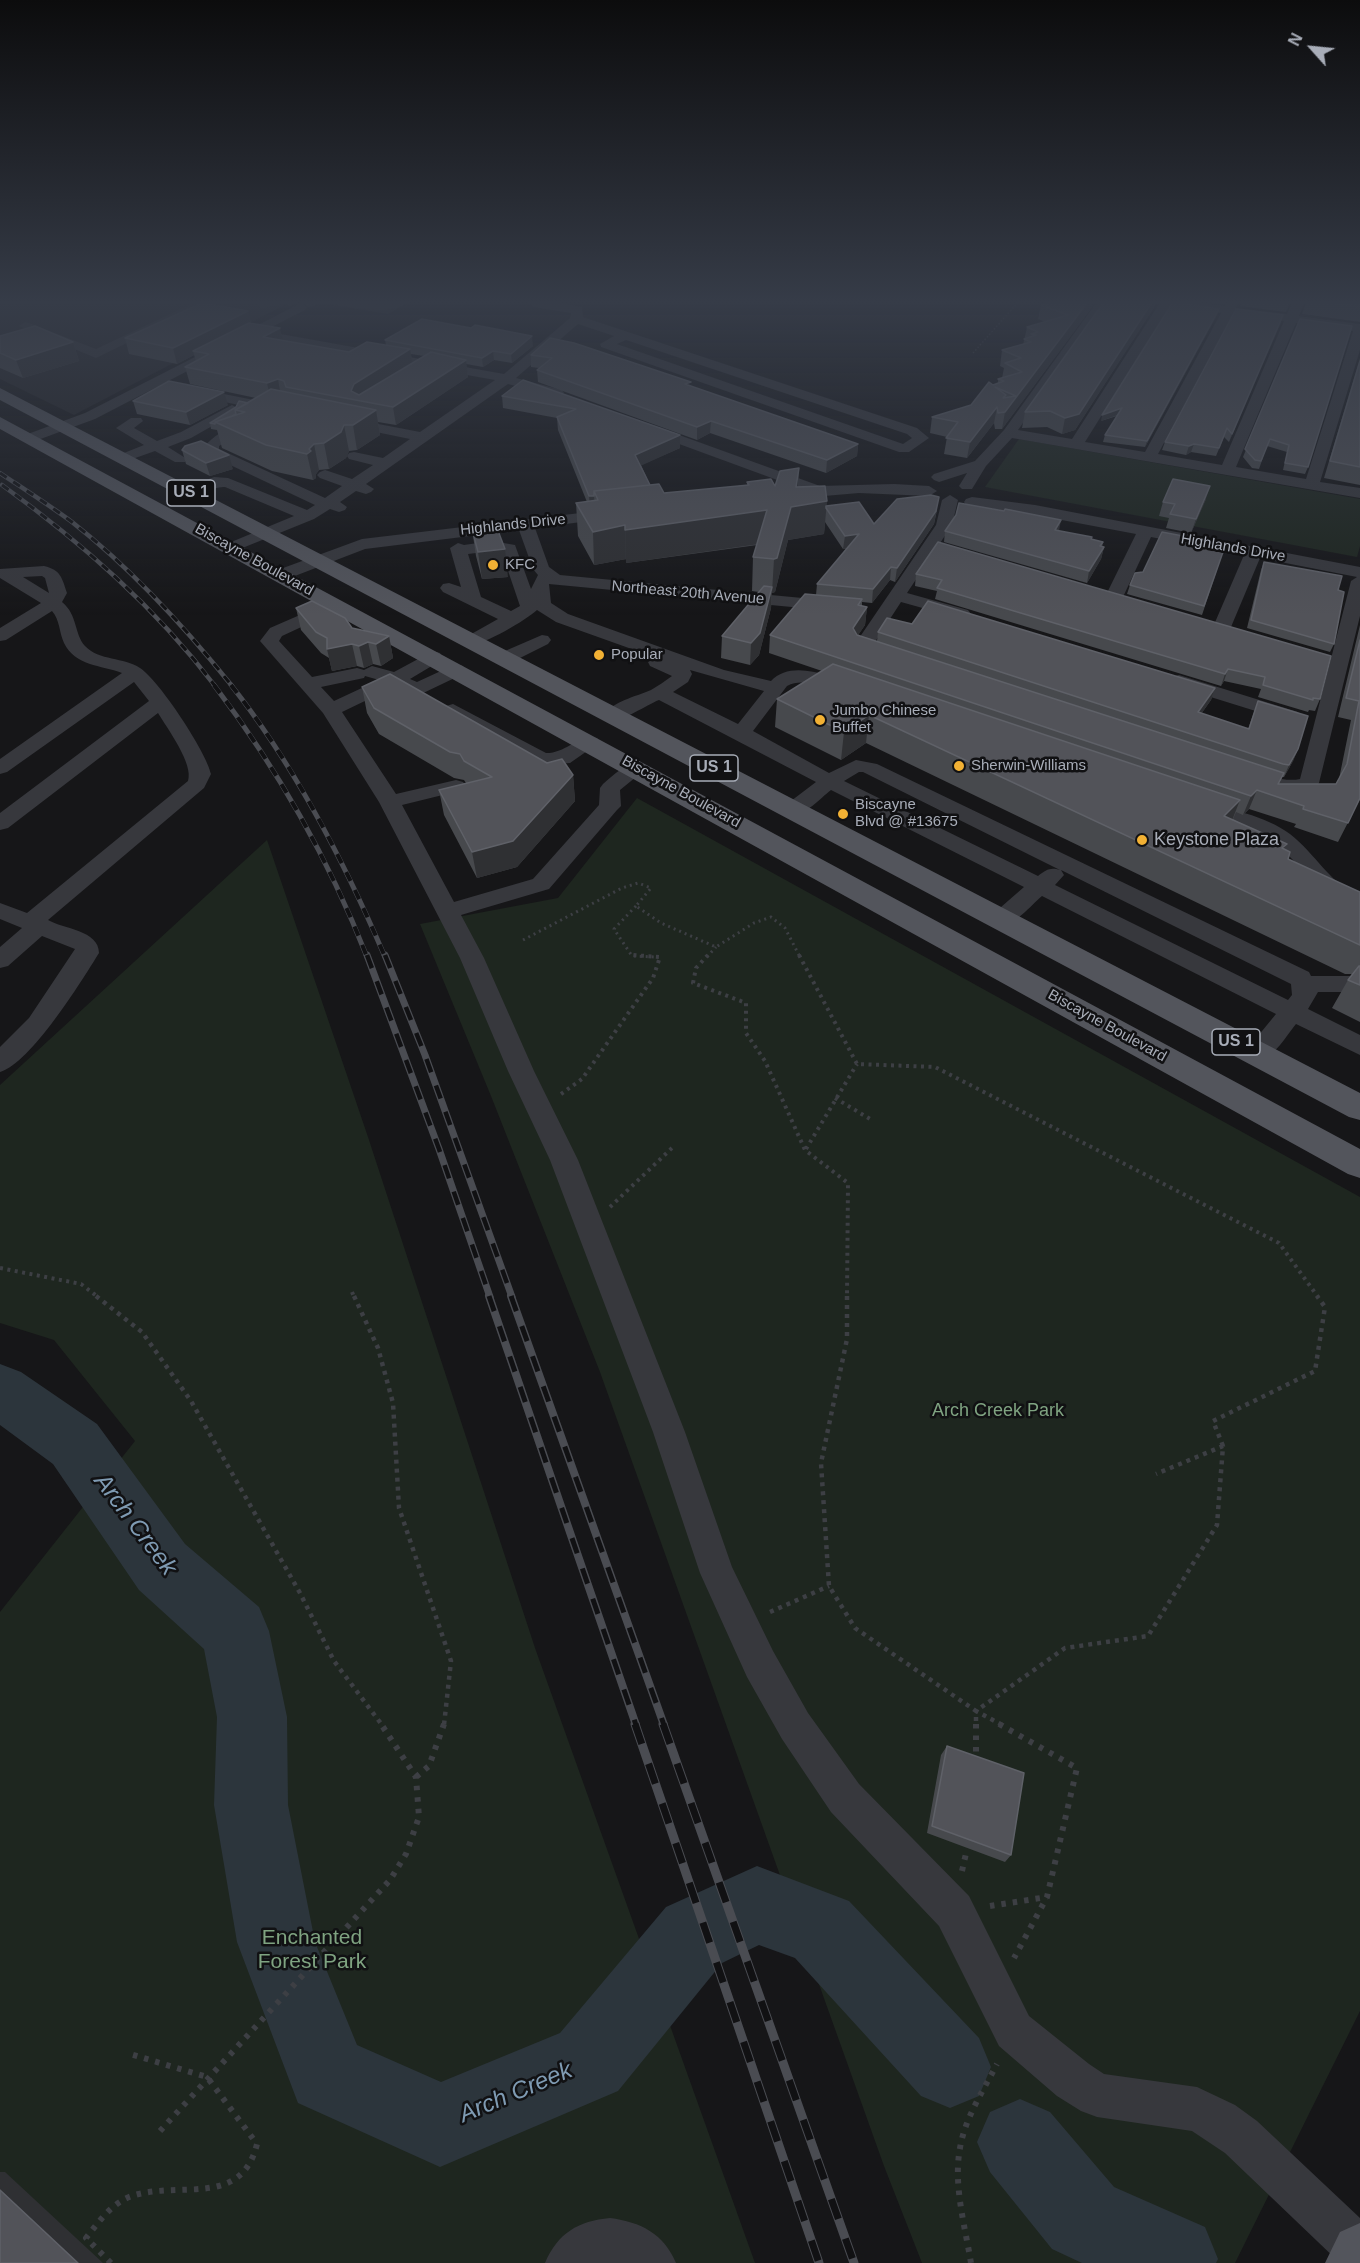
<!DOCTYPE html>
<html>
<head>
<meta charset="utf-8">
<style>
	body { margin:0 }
	#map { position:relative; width:1360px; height:2263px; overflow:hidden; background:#161618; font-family:Helvetica,sans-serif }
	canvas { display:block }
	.north { position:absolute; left:1282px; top:18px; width:60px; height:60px; -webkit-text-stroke:4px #111113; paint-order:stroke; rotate:297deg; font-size:16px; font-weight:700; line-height:24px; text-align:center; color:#a8adb8 }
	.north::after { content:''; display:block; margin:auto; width:21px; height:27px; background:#a8adb8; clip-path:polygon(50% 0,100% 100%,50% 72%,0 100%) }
</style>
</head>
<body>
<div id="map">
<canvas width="1360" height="2263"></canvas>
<div class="north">N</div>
</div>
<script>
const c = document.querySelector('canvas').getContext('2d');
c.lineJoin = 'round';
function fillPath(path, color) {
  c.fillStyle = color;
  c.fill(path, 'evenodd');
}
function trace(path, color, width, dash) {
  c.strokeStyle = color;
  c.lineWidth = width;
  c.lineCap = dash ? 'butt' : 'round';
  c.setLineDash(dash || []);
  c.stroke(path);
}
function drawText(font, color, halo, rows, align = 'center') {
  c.font = font + ' Helvetica,sans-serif';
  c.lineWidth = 5;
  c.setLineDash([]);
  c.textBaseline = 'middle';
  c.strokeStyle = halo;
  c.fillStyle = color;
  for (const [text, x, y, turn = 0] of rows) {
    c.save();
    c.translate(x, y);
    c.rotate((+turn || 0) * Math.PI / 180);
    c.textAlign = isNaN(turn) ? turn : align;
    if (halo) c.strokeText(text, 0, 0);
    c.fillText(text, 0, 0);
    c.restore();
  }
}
const built = new Path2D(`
	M0,299H414L388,314L296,299L74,415L0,379Z`);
const green = new Path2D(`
	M1019,439L1360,499V546L1357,557L985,487Z
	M637,798L1360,1197V2011L1235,2263H922L884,2166L600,1372L491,1096L420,924L558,898Z
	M267,840L368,1137L535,1648L755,2263H0V1612L135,1441L54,1340L0,1323V1085Z`);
const river = new Path2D(`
	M0,1364L21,1372L97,1424L185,1544L259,1607L269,1631L287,1717L288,1805L315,1942L357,2045L441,2082L560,2033L666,1907L757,1866L849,1901L979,2038L991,2067L979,2096L950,2108L921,2096L795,1958L759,1945L722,1963L618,2091L440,2167L298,2103L237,1942L214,1805L217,1717L204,1649L139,1590L53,1464L0,1425Z
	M1020,2099L1050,2112L1114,2187L1205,2227L1218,2259L1216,2263H1082L1052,2249L990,2172L977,2142L990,2112Z`);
const pathFar4 = new Path2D(`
	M973,353L1021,299`);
const pathFar3 = new Path2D(`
	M636,906L614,929L632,956L656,957
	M523,940L622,888L638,883L651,888L636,906L661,923L716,947L754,923L771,917L785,928L800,957
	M707,957L716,947`);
const pathFar2 = new Path2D(`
	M708,955L696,968L693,983L746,1003V1033L765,1061L805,1150L848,1183L847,1297
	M799,955L857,1064L935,1067L1279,1243L1318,1297
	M561,1094L582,1079L653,978L660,957L632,955
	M835,1098L870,1119
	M806,1149L857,1064
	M610,1207L673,1147
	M0,1268L81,1284L98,1297
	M352,1292L354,1297`);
const pathFar1 = new Path2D(`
	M96,1296L142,1332L191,1401L300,1593L334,1661L382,1725
	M354,1296L378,1348L393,1403L399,1508L451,1661L444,1725
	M847,1296V1339L821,1463L829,1586L855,1628L976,1711V1725
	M1223,1446L1213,1421L1315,1371L1325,1307L1317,1296
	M770,1612L829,1586
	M1002,1725L976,1711L1065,1648L1148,1636L1217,1525L1223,1446L1156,1474`);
const path = new Path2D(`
	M976,1724V1761
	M999,1724L1077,1768L1047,1897L1014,1958
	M416,1777L429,1766L444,1724
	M962,1871L967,1849
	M990,1906L1047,1897
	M160,2131L390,1880L406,1854L419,1817L416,1777L381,1724
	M111,2263L86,2238C98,2223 110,2205 129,2197C176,2179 241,2210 257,2144L207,2077L130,2054
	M971,2263C965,2226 953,2185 960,2148C965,2118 983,2091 997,2064`);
const minor = new Path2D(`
	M202,299H217L96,358L19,326L25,322L29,323L96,349Z
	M244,299H295L293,302L263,308Z
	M323,299L378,302L412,299C392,318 353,307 329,303Z
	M526,299H539L582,307L583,317L917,428L929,438L909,452H899L601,347L600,344L614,336L578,324L516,378L562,390L564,393L562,396L557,397L508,384L366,484L374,489L371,492L366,494L356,491L340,502L347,507L345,510L339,512L330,509L314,519L230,553L222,548L224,545L294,516L225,487C211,486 198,499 184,495L181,492L184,489L214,477L228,478L307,510L315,505L207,454L204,447C211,437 243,416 255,419L257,422L255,425L219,446V449L325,498L342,486L320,478L317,475L320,472L325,470L352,479L373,465L349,459L347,456L349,453L354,452L383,458L410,439L337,424L335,421L337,418L342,417L420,432L495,380L253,337L95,419L35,441L30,442L23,438L25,435L85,413L301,303L307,307L305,310L264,331L504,374L570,318L571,313L534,307ZM626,340L907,434L912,438L903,444L617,344Z
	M1099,299H1111L1018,430L1072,439L1159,304L1142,302L1140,299H1174L1225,306L1229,299H1241L1236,308L1287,314L1294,299H1306L1299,316L1360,324V350L1320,482L1360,488V498L1012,438L986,466L972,489H962L959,486L967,473L939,482L934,480L931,477L934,474L975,461L1004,430ZM1170,306L1221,313L1145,452L1085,442ZM1233,314L1284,321L1222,465L1158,454ZM1296,323L1353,331L1306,479L1236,467Z
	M189,387L284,406L291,410L284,414L184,394L182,391L184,388Z
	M232,405L239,409L237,412L191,438L168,447L187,459L185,462H175L155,451L124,462L117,458L119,455L144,445L116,428L131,418H141L143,421L134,428L157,441L181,432Z
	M646,423L820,486L894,484L929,486L937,491L929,496L859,493L789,499L781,494L784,491L799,488L641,430L639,427Z
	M950,495L958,500L952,525L907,593L968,610L971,614L968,618L962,619L901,602L873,645L894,651L896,655L894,659L887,661L856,651L853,647L936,525L942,500Z
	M972,497L1035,505L1360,567V616L1319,783L1316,787L1293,793L1264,787L1261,783L1264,779C1276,776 1287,782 1300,779L1351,581L1357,577L1260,558L1231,627L1228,631H1216L1213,627L1244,555L1151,537L1123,597L1120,601H1108L1105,597L1136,534L1035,515L966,505L964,502L966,499Z
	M614,509L622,514L620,517L535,528L549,567L560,575L834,601L840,602L843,606L840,610L834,611L549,584L551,603L568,614L724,670L771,681C791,659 830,676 853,684L856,688L853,692C830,698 811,674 787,686L753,731L829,773L856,760L877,764L1309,972L1311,976H1360V992H1318L1308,1009L1360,1035V1055L1296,1024C1283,1040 1270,1066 1248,1060L1244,1053L1276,1014L1042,896C1028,908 1012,930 993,924L989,919L993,914L1024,887L831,790C818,800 804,818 787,814L783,809L787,804L816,782L659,700C644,706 620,724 606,720L603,716C613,701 635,697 651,690C658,686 665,681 672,676L650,666L648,662L654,657L556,622L537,610C526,620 480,648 466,645L463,641L466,637L498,619L443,592L440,588L443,584L449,583L461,587L450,548L458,543L464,545L492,541L515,545L531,589L538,575L533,569L519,530L365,549L287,579H275L273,575L275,571L362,539ZM492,551L502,553L520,606L511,611L481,597L468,554ZM690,670L764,691L738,724L673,692L688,682L692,674ZM859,772H863L1060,870C1050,867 1046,870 1038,876L844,781ZM1061,870L1291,984L1292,995L1288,1000L1055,885L1064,875Z
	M44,566C61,570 62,578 67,593L62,602C78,615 74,634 85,646C99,661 124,657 140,668C159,680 207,753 211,774L204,788L48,920C63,929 99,930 99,953C81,982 31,1063 0,1072V1047L29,1018L75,949L42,936L8,966L0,968V947L22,928L0,919V903L27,913L188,781C194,764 167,728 158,713L8,828L0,830V813L149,701L134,682L7,772L0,774V759L122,673C101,665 75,666 64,643C59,632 60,620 52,611L6,640L0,641V628L41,603L0,578V569ZM42,576L45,578L49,593L23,577Z
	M332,601L338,602L341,606L338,610L282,636L279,641L312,677L357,668L364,670L372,666L394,672L433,651L440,653L442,657L440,661L410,679L417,682L456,664L463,666L465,670L463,674L417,696L396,686L342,712L396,794L456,780L463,782L466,786L463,790L402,805L454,902L533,879L599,805L600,788L603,784C615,774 628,760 644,764L647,768L620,790L621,806L617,810L549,889L461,915L484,958L534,1071L578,1160L685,1432L732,1567L773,1651L808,1713L859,1784L969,1896L1029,2016L1089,2064L1104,2074L1197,2087L1235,2105L1257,2121L1360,2218V2263H1340L1225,2153L1192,2131L1097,2117L1081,2111L1057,2096L999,2046L939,1926L831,1812L782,1739L747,1677L700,1573L653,1432L550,1160L508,1071L460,958L379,802L323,713L260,641L270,628ZM365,676L379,680L334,701L321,687L364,678Z
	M542,635L548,636L551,640L548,644L512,662H498L496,658L498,654Z
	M1179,675L1298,712L1301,716L1298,720L1291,722L1172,685L1170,681L1172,677Z
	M453,704L546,753C568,753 578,733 597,738L600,742L570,763L542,765L446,714L443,710L446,706Z
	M1198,801C1227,808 1266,816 1290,834C1315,853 1330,884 1360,897V912C1320,902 1305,866 1274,843C1250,826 1218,821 1191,811L1187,807L1191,803Z
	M610,2218C641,2222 664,2234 676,2263H545C558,2233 578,2221 610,2218Z`);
const major = new Path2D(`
	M0,388L1360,1093V1120L1349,1117L0,400Z
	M0,417L1360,1149V1178L1348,1174L0,429Z
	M1360,2223V2263H1325L1340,2232Z`);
const railFar4 = new Path2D(`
	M0,473C24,489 49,505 72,522C133,570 184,626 232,686
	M2,485C82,543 155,607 215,686`);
const railFar3 = new Path2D(`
	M214,685C277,768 329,860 367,957
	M231,685C295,766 344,861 385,957`);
const railFar2 = new Path2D(`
	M367,955L439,1149L490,1297
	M385,955L425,1055L512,1297`);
const railFar1 = new Path2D(`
	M489,1296L636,1725
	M511,1296L664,1725`);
const rail = new Path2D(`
	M635,1724L819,2263
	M663,1724L854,2263`);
const wall = new Path2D(`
	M287,299H323L324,302L309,307L300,301L290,306L288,305Z
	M1050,299H1098L1002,429H995L994,423L967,458L944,454L947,437L930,433L932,417L971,405L993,385L998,383V379L1002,378L1004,368L1000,366L1002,350L1023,345L1027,327L1045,322L1038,319L1041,305L1045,303L1046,300Z
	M1106,299H1157L1155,306L1075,430L1062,434L1047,427L1022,428L1025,412Z
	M1188,299H1227L1224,304Z
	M1242,299H1292L1286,312L1240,306Z
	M1307,299H1360V322L1302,314Z
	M1219,309L1217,315L1145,447L1103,442L1105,435L1117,416L1101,421Z
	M248,311L251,323L283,340L349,352L386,345L385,340L533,346L512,363L494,360L483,367L466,364L468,377L396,425L378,422L380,435L357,450L349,451L346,458L329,469L319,470L316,474V478L313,480L272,471L222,448L217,430L211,429L210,423L256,398L190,384L185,367L196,361L194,355L177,364L129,354L125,338ZM411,354L424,356L412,363Z
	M1283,315L1229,442L1224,437L1216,456L1191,452L1186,455L1162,450L1165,442Z
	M1300,319L1308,467L1305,474L1283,470L1287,452L1267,446L1259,469L1252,468L1243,457Z
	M0,336L73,342L79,361L23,378L0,368Z
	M550,338L858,444L857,456L826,473L710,433L697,440L538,382L537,370L539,368L531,367V355Z
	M1360,358V485L1324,478Z
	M523,380L680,448L641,465L650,485L664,493L747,485V482L775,486L799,468L798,487L827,501L826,506L874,524L937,510L934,524L895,582L890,580L872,603L862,602V606L867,607L865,625L858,635L877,641L878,632L1215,688L1211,700L1201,714L1248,729L1258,701L1298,749L1293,761L1284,777H1282L1279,784H1336L1339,779L1351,720L1338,717L1360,625V799L1338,842L1294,827L1296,824L1249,809L1243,815L1236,812L1233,819L1285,849L1288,859L1360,892V1022L1332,1008L1348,980L1352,974H1345L866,743L841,760L775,727L777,699L822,671L769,653L770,635L816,595L817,584L846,549H843L825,522L824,534L788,540L775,592L772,593L771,608L759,655L750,665L721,658L722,636L759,592L752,591L753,557L757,545L626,563V559L594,565L578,536L576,503L587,502L558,430L557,418L503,408L502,396Z
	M133,401L228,405L190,425L137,414Z
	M182,450L233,469L210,476L186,464Z
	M1206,499L1191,533L1166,528L1169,518L1159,516L1163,502Z
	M472,529L508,577L482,579L476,556Z
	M945,531H1059L1103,542L1102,547H1104L1101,559L1087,583L944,542Z
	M1188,537L1187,542L1223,552L1202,615L1127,594L1130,585L1143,572Z
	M938,542L1320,699L1315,711L1309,710L1308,712L1258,697L1261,689L1224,681L1221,686L935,599L937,591L915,586L916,574Z
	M1264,562L1338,590L1334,644L1330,652L1247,628L1261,570Z
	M296,608L352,628L389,636L393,658L381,666L373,664L364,668L357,666L332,671L329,658L321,653L301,630Z
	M362,687L547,763L573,775L575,801L517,867L477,878L444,815L439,790L466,783L464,780L454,778L379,734L367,713Z
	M947,1746L1011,1855L1005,1862L927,1833L941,1755Z`);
const shadedWall = new Path2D(`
	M289,299H300V301L290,306Z
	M308,299H323L324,302L309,307Z
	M1090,299H1098L1002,429L1005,412Z
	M1154,299H1157L1155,306L1075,430L1062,434L1065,418Z
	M1290,299H1292L1286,312Z
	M1219,309L1217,315L1145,447L1147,441Z
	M248,311L252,326L193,351L194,355L177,364L173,348Z
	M1283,315L1281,323L1229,442L1232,434Z
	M280,328L284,344L263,337Z
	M532,336L533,346L512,363L511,354Z
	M73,342L79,361L23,378L16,360Z
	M410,349L413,366L359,401L351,391L354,384Z
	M493,351L494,360L483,367L482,358Z
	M466,360L468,377L396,425L393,407Z
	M278,379L281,397L271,401L267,383Z
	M224,392L228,405L190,425L186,412Z
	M997,407L994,423L967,458L970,442Z
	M1122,408L1120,414L1101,421L1102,415Z
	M376,410L380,435L357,450L353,425Z
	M711,421L710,433L697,440V427Z
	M344,425L349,451L346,458L329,469L324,443Z
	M680,435V448L636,468L635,455Z
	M314,444L319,470L316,474V478L313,480L307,454L309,449Z
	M858,444L857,456L826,473L827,460Z
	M1194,444L1191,452L1186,455L1189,446Z
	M229,455L233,469L210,476L206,463Z
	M799,468L797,501H827L824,534L788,540L775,592L772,593L774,559L796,487Z
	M1210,486L1206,499L1191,533L1196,519Z
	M589,496H594L595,509H590Z
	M939,497L934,524L895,582L897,568Z
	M767,510L766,543L626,563L625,530Z
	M1061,520L1059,531L1055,530Z
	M625,525L626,559L594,565L593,532Z
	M859,534L858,547L843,549L845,536Z
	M1104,547L1101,559L1087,583L1089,571Z
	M505,549L508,577L482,579L478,552Z
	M891,567L890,580L872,603L873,589Z
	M772,587L771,608L759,655L750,665L751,643Z
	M867,607L865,625L851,646L853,628Z
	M389,636L393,658L381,666L376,644Z
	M368,642L373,664L364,668L359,646Z
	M352,644L357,666L332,671L327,649Z
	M1228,669L1224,681L1221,686L1225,674Z
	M1215,688L1211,700L1194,724L1198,712Z
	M869,715L866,743L841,760L844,732Z
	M1298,749L1293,761L1284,777L1289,765Z
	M573,775L575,801L517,867L477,878L472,852Z
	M1257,790L1249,809L1243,815L1251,796Z
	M1240,800L1229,828L1224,816Z
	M0,2172H5L103,2263H78L0,2190Z`);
const building = new Path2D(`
	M1050,299H1090L1005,412L998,413L997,407L970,442L946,438L958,422L932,417L971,405L989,382L993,385L1004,381L998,379L1022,372L1005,363L1021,358L1002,350L1031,342L1024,339L1036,335L1031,334L1038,332L1027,327L1068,315L1041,305L1051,302L1046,300ZM995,387L1016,396L1003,398L1006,395Z
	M1106,299H1154L1079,414L1065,418L1050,411L1025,412Z
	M1307,299H1360V307L1307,300Z
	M1173,302L1219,309L1147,441L1105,435L1122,408L1102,415Z
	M202,303L248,311L173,348L125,338Z
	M1236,309L1283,315L1232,434L1227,428L1219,448L1194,444L1189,446L1165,442Z
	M422,319L471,328L475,325L532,336L511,354L493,351L482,358L385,340Z
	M1300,319L1352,326L1308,467L1285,463L1289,445L1270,439L1261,461L1255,460L1245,449Z
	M249,323L280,328L263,337L349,352L367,342L410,349L354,384L351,391L359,395L431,352L466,360L393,407L286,387L284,381L278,379L267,383L185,367L209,354L193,351Z
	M35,326L73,342L16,360L0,353V336Z
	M550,338L574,343L691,382L685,384L858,444L827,460L711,421L697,427L537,370L552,358L531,355Z
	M1360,361V467L1330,461Z
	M523,380L680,435L635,455L650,485L594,491V496H589L557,417L576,409L502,396Z
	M169,381L224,392L186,412L133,401Z
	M271,389L376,410L353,425H344L341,432L324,443L314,444L309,449L311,451L307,454L266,445L215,422L245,412L235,410Z
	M239,401L248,403L235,410L236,414L232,416L215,422V424L210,423L236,407Z
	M201,441L229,455L206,463L182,450L185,446Z
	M799,468L796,487L825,486L827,501L791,507L777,558L774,559L753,557L767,510L625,530V525L593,532L576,503L598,500L594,491L659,484L664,493L749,485L747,482L771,479L775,486L780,471Z
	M1173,479L1210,486L1196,519L1170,514L1175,504L1163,502Z
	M931,495L939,497L936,511L897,568L891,567L873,589L817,584L859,534L845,536L826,508V506L859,502L874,524L897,499Z
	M959,503L1004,511L1005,509L1061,520L1055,530L1092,537L1091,539L1103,542L1100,546L1104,547L1089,571L945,531L956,515Z
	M497,528L505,549L478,552L472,529Z
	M1162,532L1188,537L1186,542L1222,549L1221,552H1223L1204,606L1130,585L1135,573L1143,572Z
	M938,542L1331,656L1320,699L1313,698V700L1263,685L1265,677L1228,669L1225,674L937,588L942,580L916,574Z
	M1264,562L1342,576L1338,590L1344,592L1334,644L1251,620Z
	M764,586L772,587L760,633L751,643L722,636Z
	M805,594L862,599L858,605L867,607L853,628L857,635L1284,773L1278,784H1336L1347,764L1359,701L1346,698L1360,640V798L1348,823L1303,809L1304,806L1257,790L1251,796L770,635Z
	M312,601L345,618L352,628L389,636L376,644L368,642L359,646L352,644L327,649V638L316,632L296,608Z
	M928,601L1215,688L1198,712L1249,729L1258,701L1308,716L1298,749L1289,765L1283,764L878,632L887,618L912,624Z
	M833,664L1240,800L1224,816L1287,844L1282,848L1290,852L1288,859L1360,892V945L869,715L844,732L777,699Z
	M390,674L547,763L562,759L573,775L513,841L472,852L439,790L492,777L464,761L460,754L450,752L374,708L362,687Z
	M1359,966H1360V985L1348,980Z
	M947,1746L1024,1773L1011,1855L932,1826Z
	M0,2190L78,2263H0Z`);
const markers = [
	[493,565,6,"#f2b134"],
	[599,655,6,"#f2b134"],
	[820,720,6,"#f2b134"],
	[959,766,6,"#f2b134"],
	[843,814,6,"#f2b134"],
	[1142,840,6,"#f2b134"]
];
const farStreetnames = [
	["Highlands Drive",513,525,-6],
	["Highlands Drive",1233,548,10],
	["Biscayne Boulevard",254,560,29],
	["Northeast 20th Avenue",688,593,5],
	["Biscayne Boulevard",681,792,29],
	["Biscayne Boulevard",1107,1026,29]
];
const farPoinames = [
	["KFC",505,565],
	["Popular",611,655],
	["Jumbo Chinese",832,711],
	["Buffet",832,728],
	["Sherwin-Williams",971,766],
	["Biscayne",855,805],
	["Blvd @ #13675",855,822]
];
const shields = [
	[191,493,48],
	[714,768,48],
	[1236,1042,48]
];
const shieldNames = [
	["US 1",191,493],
	["US 1",714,768],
	["US 1",1236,1042]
];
const poiNames = [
	["Keystone Plaza",1154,840]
];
const parkNames = [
	["Arch Creek Park",998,1411]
];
const nearParknames = [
	["Enchanted",312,1938],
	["Forest Park",312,1962]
];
const nearWaternames = [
	["Arch Creek",135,1525,53],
	["Arch Creek",516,2093,-23]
];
fillPath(built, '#222225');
fillPath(green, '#1e261f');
fillPath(river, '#2c353c');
trace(pathFar4, '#3d3f44', 1.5, [1.5, 2]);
trace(pathFar3, '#3d3f44', 3, [2, 4]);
trace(pathFar2, '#3d3f44', 4, [3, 4.5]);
trace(pathFar1, '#3d3f44', 4.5, [4, 5]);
trace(path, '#3d3f44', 6, [4.5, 7]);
fillPath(minor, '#37383d');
fillPath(major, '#53555c');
trace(railFar4, '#4a4c52', 4.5);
trace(railFar3, '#4a4c52', 5);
trace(railFar2, '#4a4c52', 7);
trace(railFar1, '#4a4c52', 8);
trace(rail, '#4a4c52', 9);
trace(railFar4, '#111113', 3, [8]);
trace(railFar3, '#111113', 4, [10]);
trace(railFar2, '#111113', 4.5, [14]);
trace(railFar1, '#111113', 5, [16]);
trace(rail, '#111113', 7, [21]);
fillPath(wall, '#47494d');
fillPath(shadedWall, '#2f3033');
fillPath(building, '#525359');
trace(building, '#5f6168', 1.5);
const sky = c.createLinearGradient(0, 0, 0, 616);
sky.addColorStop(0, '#0c0c0d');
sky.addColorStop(0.49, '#363c48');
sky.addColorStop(1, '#363c4800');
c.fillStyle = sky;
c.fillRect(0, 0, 1360, 616);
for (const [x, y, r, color] of markers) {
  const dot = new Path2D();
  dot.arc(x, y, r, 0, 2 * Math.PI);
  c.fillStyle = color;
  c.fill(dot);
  trace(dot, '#111113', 2);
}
drawText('15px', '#a8adb8', '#111113', farStreetnames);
drawText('15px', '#a8adb8', '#111113', farPoinames, 'left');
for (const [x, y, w] of shields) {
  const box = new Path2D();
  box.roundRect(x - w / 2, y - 13, w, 26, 4.5);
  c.fillStyle = '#111113';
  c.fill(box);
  trace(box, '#a8adb8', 1.5);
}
drawText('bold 16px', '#a8adb8', null, shieldNames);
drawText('18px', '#a8adb8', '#111113', poiNames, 'left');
drawText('18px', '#7fa381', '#111113', parkNames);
drawText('21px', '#7fa381', '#111113', nearParknames);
drawText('italic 24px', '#7f9bb3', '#111113', nearWaternames);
</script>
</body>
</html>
